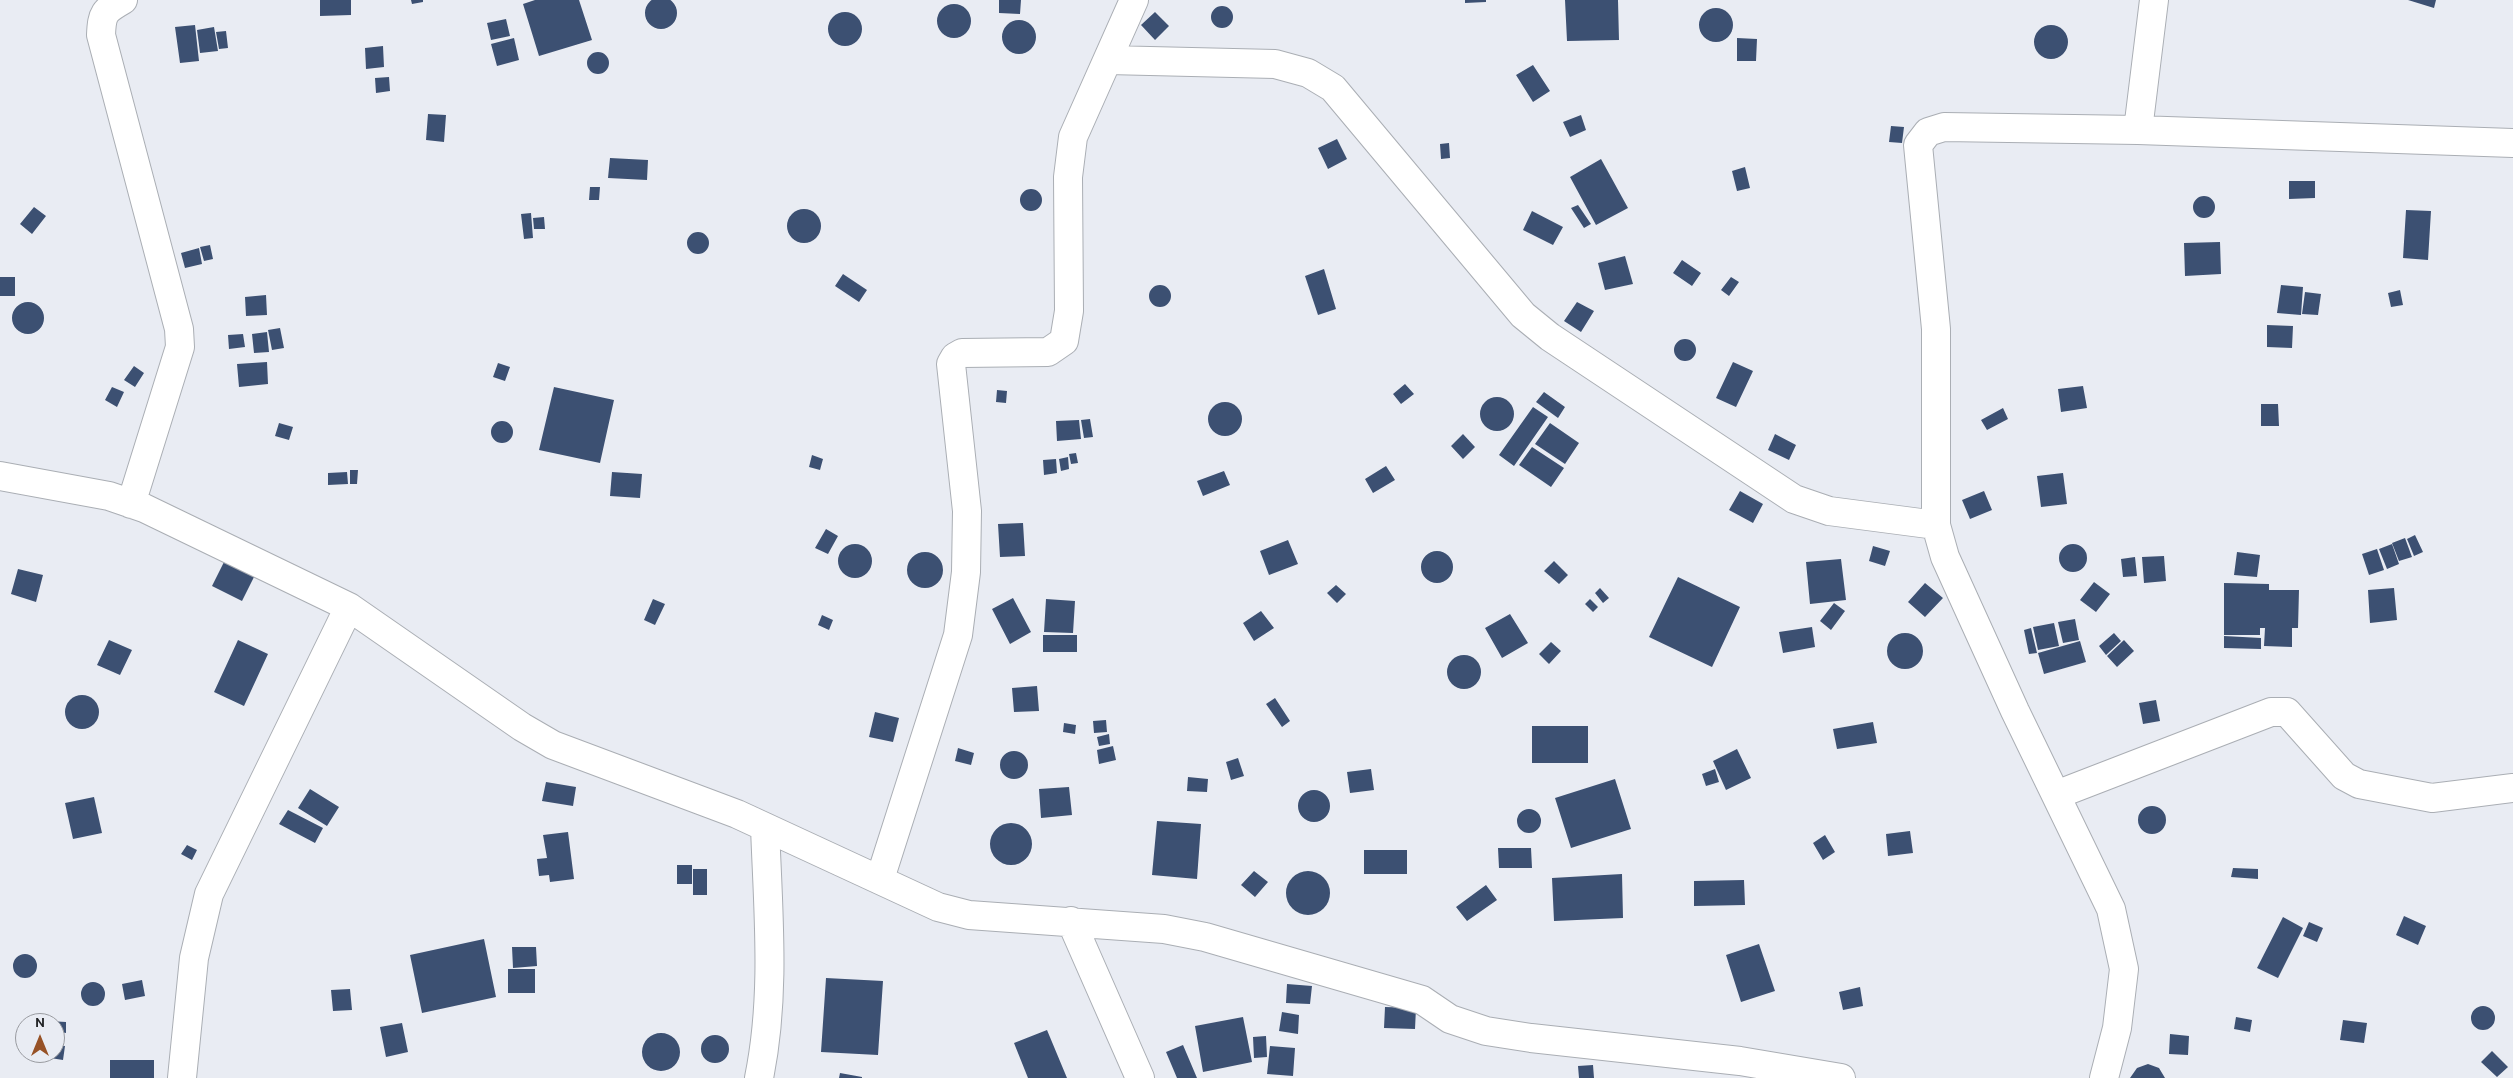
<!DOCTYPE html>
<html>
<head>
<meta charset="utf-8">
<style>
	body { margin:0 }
	#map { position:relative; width:2513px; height:1078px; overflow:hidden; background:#e9ecf3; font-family:Overpass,sans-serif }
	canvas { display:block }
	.north { position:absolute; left:15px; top:1013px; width:50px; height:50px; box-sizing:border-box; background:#e9ecf3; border:1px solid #999ba0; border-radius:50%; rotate:0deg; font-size:14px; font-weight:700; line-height:20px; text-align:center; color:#212224 }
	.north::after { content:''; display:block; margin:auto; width:18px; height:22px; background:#975226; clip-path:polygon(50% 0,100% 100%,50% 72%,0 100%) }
</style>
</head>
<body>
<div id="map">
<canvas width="2513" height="1078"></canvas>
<div class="north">N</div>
</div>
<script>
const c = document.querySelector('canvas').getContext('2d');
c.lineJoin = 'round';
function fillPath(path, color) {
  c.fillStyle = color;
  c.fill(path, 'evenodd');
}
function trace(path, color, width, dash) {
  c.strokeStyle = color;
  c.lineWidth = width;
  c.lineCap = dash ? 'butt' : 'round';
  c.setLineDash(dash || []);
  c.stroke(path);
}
const building = new Path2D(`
	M645 13a16 16 0 1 1 32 0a16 16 0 1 1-32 0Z
	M320,0H351V15L320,16Z
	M411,0H423V2L412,4Z
	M535,0H579L592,40L539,56L523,4Z
	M999,0H1021L1020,14L999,13Z
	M1465,0H1486V2L1465,3Z
	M1565,0H1618L1619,40L1567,41Z
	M2408,0H2436L2434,8Z
	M937 21a17 17 0 1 1 34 0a17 17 0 1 1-34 0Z
	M1211 17a11 11 0 1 1 22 0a11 11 0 1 1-22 0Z
	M1699 25a17 17 0 1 1 34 0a17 17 0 1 1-34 0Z
	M1155,12L1169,26L1155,40L1141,25Z
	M828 29a17 17 0 1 1 34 0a17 17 0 1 1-34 0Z
	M506,19L510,36L491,40L487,23Z
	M1002 37a17 17 0 1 1 34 0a17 17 0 1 1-34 0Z
	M195,25L199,61L180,63L175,27Z
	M2034 42a17 17 0 1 1 34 0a17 17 0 1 1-34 0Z
	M214,27L218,51L200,53L197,30Z
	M226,31L228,48L219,49L216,32Z
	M514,38L519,60L497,66L491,44Z
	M1737,38L1757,39L1756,61H1737Z
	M383,46L384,67L366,69L365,48Z
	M587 63a11 11 0 1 1 22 0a11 11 0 1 1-22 0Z
	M1533,65L1550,91L1533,102L1516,75Z
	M389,77L390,91L376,93L375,78Z
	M428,114L446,115L444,142L426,140Z
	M1581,115L1586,130L1570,137L1563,122Z
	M1891,126L1904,127L1902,143L1889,142Z
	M1337,139L1347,159L1328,169L1318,148Z
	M1449,143L1450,158L1441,159L1440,144Z
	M610,158L648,160L647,180L608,178Z
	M1601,159L1628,208L1596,225L1570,177Z
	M1745,167L1750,188L1737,191L1732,171Z
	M2289,181H2315V198L2289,199Z
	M590,187H600L599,200H589Z
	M1020 200a11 11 0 1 1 22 0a11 11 0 1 1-22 0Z
	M2193 207a11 11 0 1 1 22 0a11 11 0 1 1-22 0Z
	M1578,205L1591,224L1584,228L1571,208Z
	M34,207L46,216L32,234L20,224Z
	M787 226a17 17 0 1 1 34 0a17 17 0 1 1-34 0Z
	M2406,210L2431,211L2428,260L2403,258Z
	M1532,211L1563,227L1553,245L1523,230Z
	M531,213L533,238L524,239L521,214Z
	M544,217L545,229H534L533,218Z
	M687 243a11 11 0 1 1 22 0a11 11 0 1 1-22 0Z
	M2220,242L2221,274L2185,276L2184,243Z
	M210,245L213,259L204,261L200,247Z
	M199,248L202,264L185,268L181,253Z
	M1625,256L1633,284L1605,290L1598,263Z
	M1682,260L1701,273L1692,286L1673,273Z
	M1324,269L1336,309L1318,315L1305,276Z
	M843,274L867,290L859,302L835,286Z
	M0,277H15V296H0Z
	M1731,277L1739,282L1729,296L1721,290Z
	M2281,285L2303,287L2301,315L2277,313Z
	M1149 296a11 11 0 1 1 22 0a11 11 0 1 1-22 0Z
	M2400,290L2403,305L2391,307L2388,293Z
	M2305,292L2321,294L2318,315L2302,314Z
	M266,295L267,315L246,316L245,297Z
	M12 318a16 16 0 1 1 32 0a16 16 0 1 1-32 0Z
	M1577,302L1594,311L1581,332L1564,321Z
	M2267,325L2293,326L2292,348L2267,347Z
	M280,328L284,348L272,350L268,330Z
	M267,332L269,352L254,353L252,334Z
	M243,334L245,347L229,349L228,335Z
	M1674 350a11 11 0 1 1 22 0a11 11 0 1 1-22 0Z
	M267,362L268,384L239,387L237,364Z
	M1733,362L1753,371L1736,407L1716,398Z
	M498,363L510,367L505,381L493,377Z
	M134,366L144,373L135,387L124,380Z
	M1405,384L1414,394L1401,404L1393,394Z
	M2083,386L2087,408L2061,412L2058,389Z
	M112,387L124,392L117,407L105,400Z
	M554,387L614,400L600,463L539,450Z
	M997,390L1007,391L1006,403L996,402Z
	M1544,392L1565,407L1558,418L1536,402Z
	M1480 414a17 17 0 1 1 34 0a17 17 0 1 1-34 0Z
	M1208 419a17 17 0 1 1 34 0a17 17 0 1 1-34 0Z
	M2261,404H2278L2279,426H2261Z
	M1533,407L1548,417L1514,466L1499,455Z
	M2003,408L2008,419L1987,430L1981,420Z
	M1090,419L1093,437L1084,438L1081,420Z
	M1079,420L1081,439L1057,441L1056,421Z
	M491 432a11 11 0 1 1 22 0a11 11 0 1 1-22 0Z
	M279,423L293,427L289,440L275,436Z
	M1550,423L1579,443L1565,464L1535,444Z
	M1463,434L1475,447L1463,459L1451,446Z
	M1775,434L1796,445L1789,460L1768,450Z
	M1532,447L1564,468L1551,487L1519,465Z
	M1076,453L1078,463L1071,464L1069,454Z
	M812,455L823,459L820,470L809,467Z
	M1068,457L1069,469L1061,471L1059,459Z
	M1056,459L1057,473L1044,475L1043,460Z
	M1386,466L1395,480L1373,493L1365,479Z
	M350,470H358L357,484H350Z
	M1224,471L1230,485L1203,496L1197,481Z
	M347,472L348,484L328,485V473Z
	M612,472L642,474L640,498L610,496Z
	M2063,473L2067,504L2041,507L2037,476Z
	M1740,491L1763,504L1753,523L1729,510Z
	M1984,491L1992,510L1970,519L1962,500Z
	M1023,523L1025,556L1000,557L998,524Z
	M826,529L838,536L828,554L815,548Z
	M2415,535L2423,552L2414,556L2407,539Z
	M2405,538L2412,557L2399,561L2392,543Z
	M1288,540L1298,564L1269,575L1260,551Z
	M838 561a17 17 0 1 1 34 0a17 17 0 1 1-34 0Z
	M2059 558a14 14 0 1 1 28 0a14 14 0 1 1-28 0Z
	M2392,544L2399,564L2387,569L2379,549Z
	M1873,546L1890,551L1885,566L1869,561Z
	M2377,549L2384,570L2369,575L2362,554Z
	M1421 567a16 16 0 1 1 32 0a16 16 0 1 1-32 0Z
	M907 570a18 18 0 1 1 36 0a18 18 0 1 1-36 0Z
	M2237,552L2260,555L2257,577L2234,575Z
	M2164,556L2166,581L2144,583L2142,557Z
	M2135,557L2137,576L2123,577L2121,559Z
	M1841,559L1846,600L1810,604L1806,562Z
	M1554,561L1568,575L1559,584L1544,571Z
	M224,562L254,577L242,601L212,586Z
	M18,569L43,575L36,602L11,594Z
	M1678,577L1740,607L1712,667L1649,637Z
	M2094,582L2110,594L2096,612L2080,600Z
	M1925,583L1943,598L1925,617L1908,602Z
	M2224,583L2269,584V590H2299L2298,628H2292V647L2264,646L2265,628H2260V635H2224Z
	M1336,585L1346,594L1337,603L1327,593Z
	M1600,588L1609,598L1603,603L1595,593Z
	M2394,588L2397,620L2370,623L2368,590Z
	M1013,598L1031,632L1010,644L992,609Z
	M653,599L665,604L655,625L644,620Z
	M1046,599L1075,601L1073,633L1044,632Z
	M1590,599L1598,607L1593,612L1585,604Z
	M1834,603L1845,611L1831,630L1820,621Z
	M1261,611L1274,628L1254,641L1243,623Z
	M1510,614L1528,643L1502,658L1485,628Z
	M822,615L833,620L829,630L818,625Z
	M2075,619L2079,640L2063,643L2058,622Z
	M2054,623L2059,646L2038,650L2033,627Z
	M1812,627L1815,647L1783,653L1779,632Z
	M2031,628L2037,653L2029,654L2024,630Z
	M2114,633L2121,641L2106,655L2099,646Z
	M1887 651a18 18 0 1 1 36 0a18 18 0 1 1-36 0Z
	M1043,635H1077V652H1043Z
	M2224,636L2261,638V649L2224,648Z
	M109,640L132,650L120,675L97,665Z
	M238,640L268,654L244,706L214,692Z
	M2124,640L2134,651L2117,667L2107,656Z
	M2080,641L2086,662L2044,674L2038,653Z
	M1551,642L1561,651L1549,664L1539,654Z
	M1447 672a17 17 0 1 1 34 0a17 17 0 1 1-34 0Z
	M1037,686L1039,711L1014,712L1012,688Z
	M65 712a17 17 0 1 1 34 0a17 17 0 1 1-34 0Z
	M1275,698L1290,721L1282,727L1266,704Z
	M2156,700L2160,721L2143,724L2139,703Z
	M875,712L899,718L893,742L869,737Z
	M1106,720L1107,732L1094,733L1093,721Z
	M1873,722L1877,743L1837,749L1833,729Z
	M1064,723L1076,725L1075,734L1063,732Z
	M1532,726H1588V763H1532Z
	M1109,734L1110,744L1099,746L1097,737Z
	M1113,746L1116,760L1099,764L1097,750Z
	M958,748L974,753L971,765L955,761Z
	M1737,749L1751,778L1726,790L1713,761Z
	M1000 765a14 14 0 1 1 28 0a14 14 0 1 1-28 0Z
	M1238,758L1244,776L1231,780L1226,762Z
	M1371,769L1374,790L1350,793L1347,772Z
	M1715,769L1719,782L1706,786L1702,774Z
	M1188,777L1208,779L1207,792L1187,791Z
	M1615,779L1631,829L1571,848L1555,798Z
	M546,782L576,787L573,806L542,801Z
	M1069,787L1072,815L1041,818L1039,789Z
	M310,789L339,807L327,826L298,808Z
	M1298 806a16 16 0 1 1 32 0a16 16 0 1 1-32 0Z
	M94,797L102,833L73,839L65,803Z
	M2138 820a14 14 0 1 1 28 0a14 14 0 1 1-28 0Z
	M1517 821a12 12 0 1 1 24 0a12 12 0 1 1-24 0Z
	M288,810L323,828L315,843L279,824Z
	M1157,821L1201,824L1197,879L1152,875Z
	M990 844a21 21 0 1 1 42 0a21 21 0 1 1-42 0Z
	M1910,831L1913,853L1888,856L1886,834Z
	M568,832L574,879L550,882L549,875L539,876L537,859L547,858L543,835Z
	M1825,835L1835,852L1823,860L1813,843Z
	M187,845L197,850L192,860L181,854Z
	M1498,848H1531L1532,868H1499Z
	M1364,850H1407V874H1364Z
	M677,865H692V884H677Z
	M2233,868L2258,869V879L2231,877Z
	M693,869H707V895H693Z
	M1254,871L1268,882L1255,897L1241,885Z
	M1286 893a22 22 0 1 1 44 0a22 22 0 1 1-44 0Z
	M1622,874L1623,918L1554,921L1552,878Z
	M1744,880L1745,905L1694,906V881Z
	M1486,885L1497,900L1467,921L1456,907Z
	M2404,916L2426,926L2418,945L2396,935Z
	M2283,917L2303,928L2278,978L2257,968Z
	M2309,922L2323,928L2317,942L2303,936Z
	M484,939L496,997L422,1013L410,955Z
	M1759,944L1775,991L1741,1002L1726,955Z
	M512,947H536L537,966L513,968Z
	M13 966a12 12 0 1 1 24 0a12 12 0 1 1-24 0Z
	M508,969H535V993H508Z
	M826,978L883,981L878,1055L821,1052Z
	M142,980L145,996L125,1000L122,984Z
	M81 994a12 12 0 1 1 24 0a12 12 0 1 1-24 0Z
	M1287,984L1312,986L1310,1004L1286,1003Z
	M1860,987L1863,1006L1843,1010L1839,992Z
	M350,989L352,1010L333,1011L331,990Z
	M2471 1018a12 12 0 1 1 24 0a12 12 0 1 1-24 0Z
	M1385,1007L1416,1008L1415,1029L1384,1028Z
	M1282,1012L1299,1015L1298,1034L1279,1031Z
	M1243,1017L1252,1062L1203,1072L1195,1026Z
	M2236,1017L2252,1020L2250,1032L2234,1029Z
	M2343,1020L2367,1023L2364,1043L2340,1040Z
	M49,1021L66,1022V1033L55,1031V1023H49Z
	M402,1023L408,1052L386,1057L380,1027Z
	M1047,1030L1067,1078H1028L1014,1043Z
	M642 1052a19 19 0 1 1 38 0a19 19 0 1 1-38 0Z
	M2170,1034L2189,1036L2188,1055L2169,1054Z
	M701 1049a14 14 0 1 1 28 0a14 14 0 1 1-28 0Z
	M1266,1036L1267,1057L1254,1058L1253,1037Z
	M55,1045L65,1046L63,1060L44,1057L45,1053H55Z
	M1183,1045L1197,1078H1177L1166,1052Z
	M1270,1046L1295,1048L1293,1076L1267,1074Z
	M2492,1051L2508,1067L2497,1077L2481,1062Z
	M110,1060H154V1078H110Z
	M2148,1064L2159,1068L2165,1078H2130L2137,1068Z
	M1593,1065L1594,1078H1579L1578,1066Z
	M840,1073L862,1077V1078H839Z`);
const street = new Path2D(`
	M123,0C104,11 102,13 101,35L179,329L180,347L131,504
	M2154,0L2138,130L2513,143
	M1108,60L1275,64L1308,73L1333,88L1523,315L1550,337L1794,499L1829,511L1936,525
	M0,476L109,496L144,508L349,607L522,727L553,745L737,814L938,907L969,915L1164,929L1205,937L1422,1000L1450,1019L1486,1031L1531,1038L1740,1061L1841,1078
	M2056,795L2271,712H2287L2344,776L2359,784L2432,798L2513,788
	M880,879L958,635L966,572L967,511L951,364L955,357L962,353L1048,352L1064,341L1069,311L1068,177L1073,137L1134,0
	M1071,921L1140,1078
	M182,1078L194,958L209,894L349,607
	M759,1078C776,995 768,911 765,827
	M2104,1078L2117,1028L2124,969L2111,909L2015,711L1945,557L1936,525V329L1918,145L1928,132L1944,127L2138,130`);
fillPath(building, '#3c5072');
trace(street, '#aaaeb4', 30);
trace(street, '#fff', 28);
</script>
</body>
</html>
